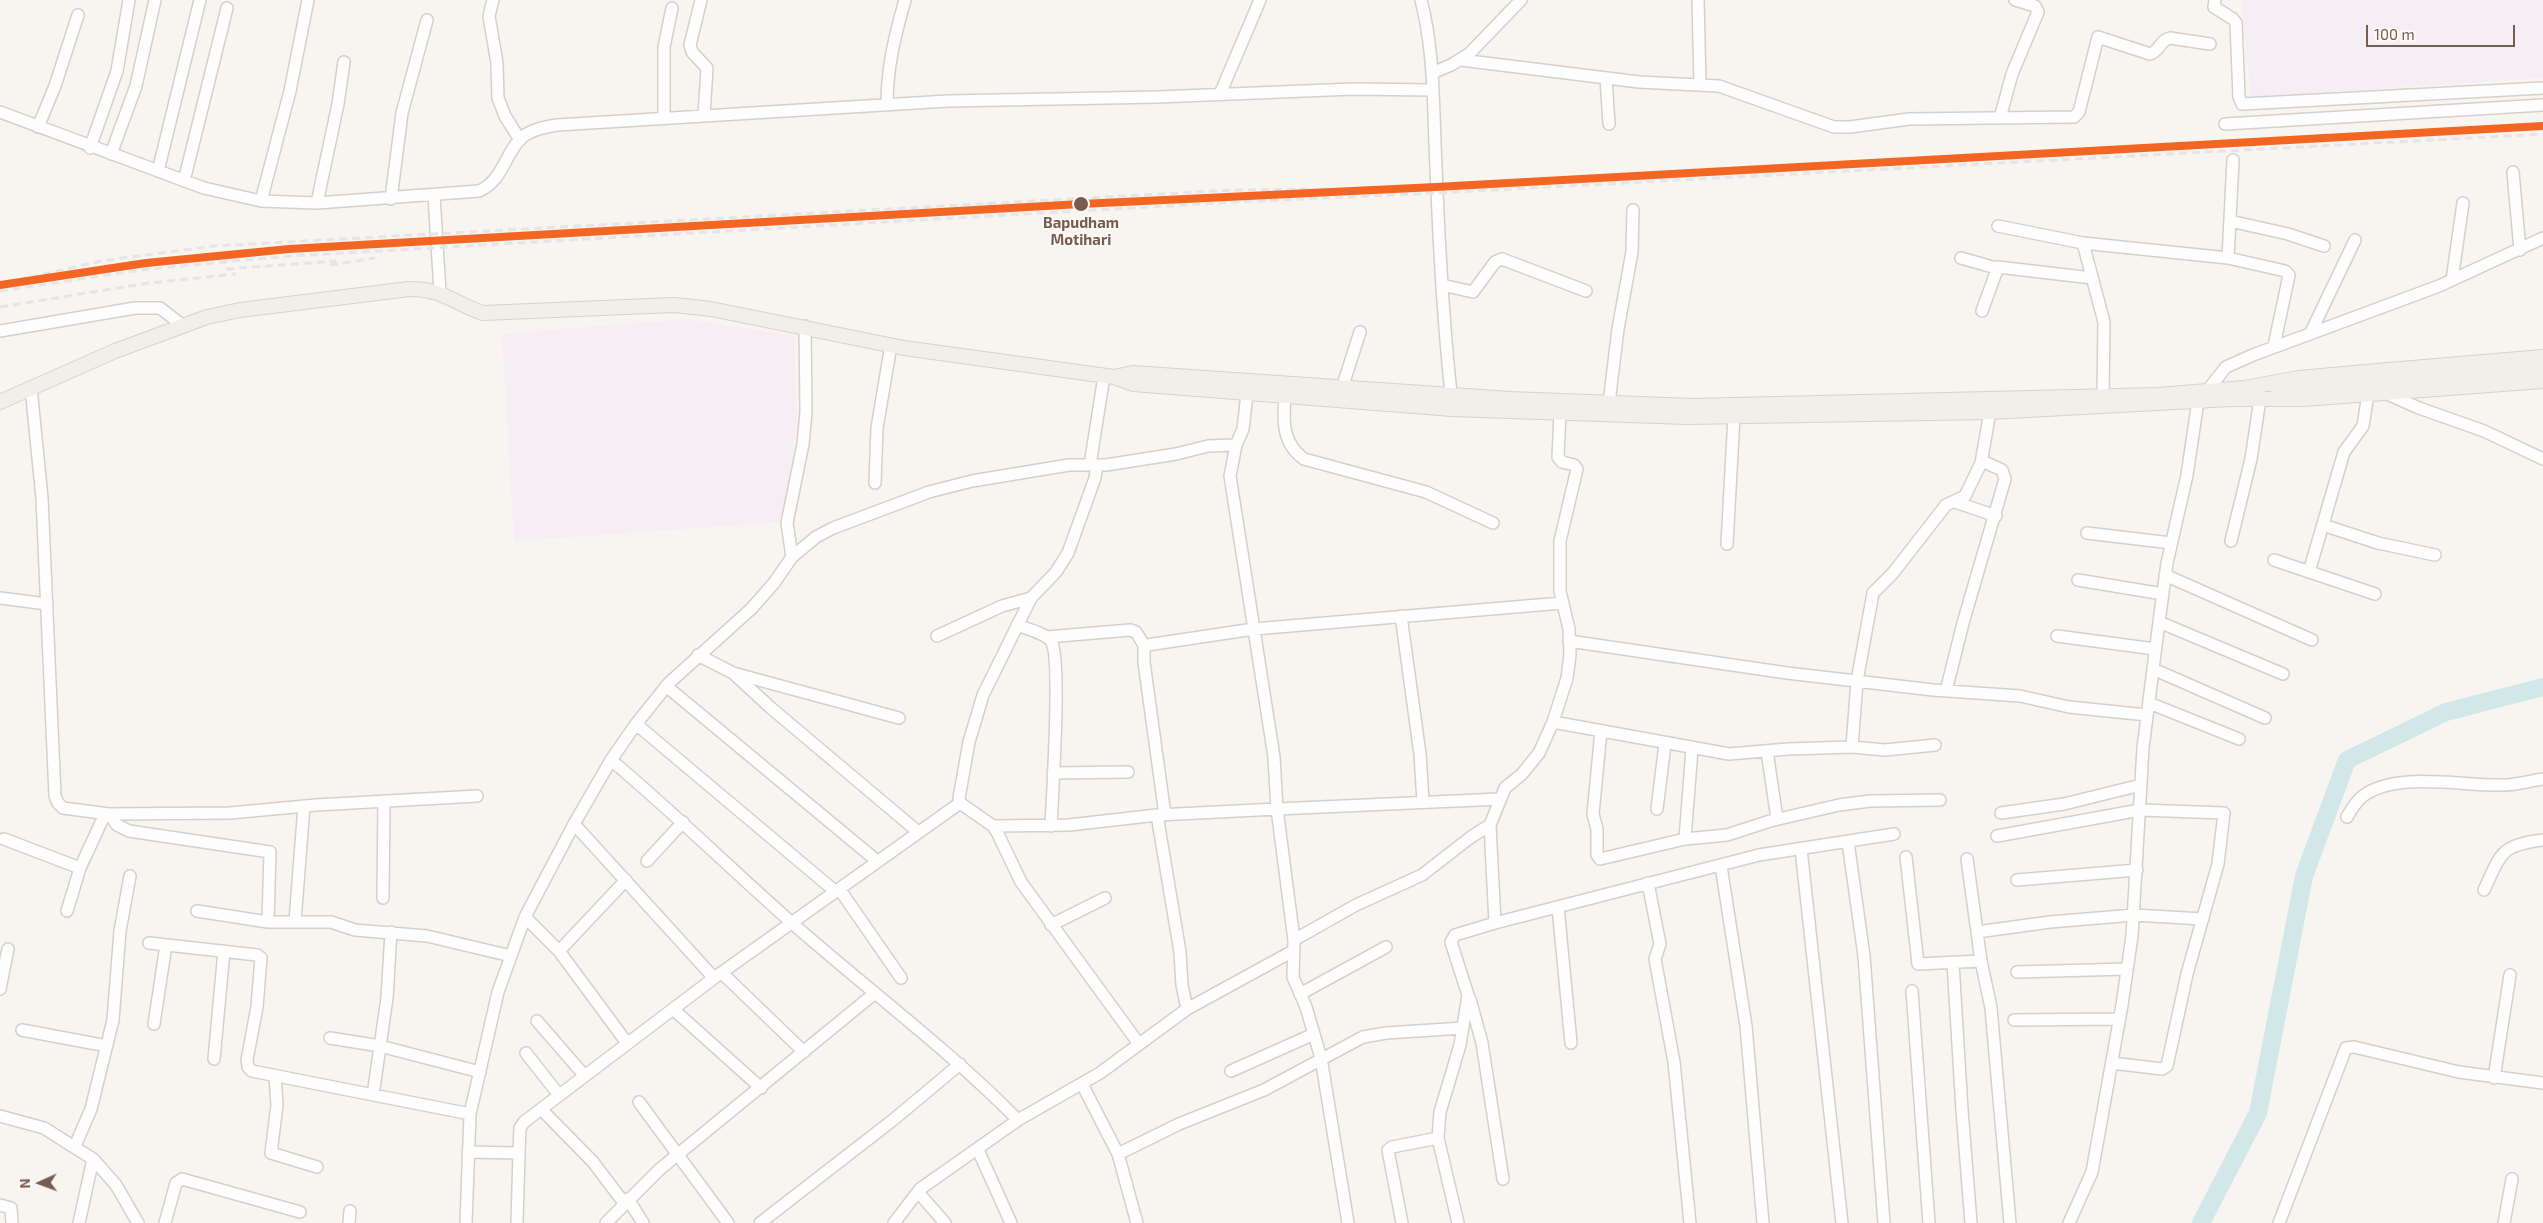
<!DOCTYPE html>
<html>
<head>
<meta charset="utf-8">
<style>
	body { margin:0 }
	#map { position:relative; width:2543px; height:1223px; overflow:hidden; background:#f8f4f0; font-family:"Exo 2",sans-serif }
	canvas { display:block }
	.north { position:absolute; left:15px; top:1158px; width:50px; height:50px; -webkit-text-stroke:4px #fef9f4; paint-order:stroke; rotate:268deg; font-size:14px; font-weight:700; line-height:20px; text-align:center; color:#765c51 }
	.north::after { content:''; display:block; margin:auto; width:18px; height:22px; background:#765c51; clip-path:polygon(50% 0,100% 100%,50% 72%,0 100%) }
	.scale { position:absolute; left:2366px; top:25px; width:149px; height:22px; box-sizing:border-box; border:2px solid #765c51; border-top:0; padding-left:6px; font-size:15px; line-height:18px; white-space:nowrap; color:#765c51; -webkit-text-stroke:4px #fef9f4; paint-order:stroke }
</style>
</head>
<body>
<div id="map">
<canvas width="2543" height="1223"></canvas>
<div class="north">N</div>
<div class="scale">100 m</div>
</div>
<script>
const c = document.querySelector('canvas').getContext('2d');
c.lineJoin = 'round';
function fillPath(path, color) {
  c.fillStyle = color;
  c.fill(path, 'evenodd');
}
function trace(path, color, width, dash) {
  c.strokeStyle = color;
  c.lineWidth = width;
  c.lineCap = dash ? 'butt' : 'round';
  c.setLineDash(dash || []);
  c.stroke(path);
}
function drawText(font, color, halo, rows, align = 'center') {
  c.font = font + ' "Exo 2",sans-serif';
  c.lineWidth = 4;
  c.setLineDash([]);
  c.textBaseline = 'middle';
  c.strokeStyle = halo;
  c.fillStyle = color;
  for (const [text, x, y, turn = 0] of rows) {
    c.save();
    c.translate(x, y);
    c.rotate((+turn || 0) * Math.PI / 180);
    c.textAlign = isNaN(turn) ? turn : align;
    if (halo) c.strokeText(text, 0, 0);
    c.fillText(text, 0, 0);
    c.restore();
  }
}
const education = new Path2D(`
	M2241,0H2543V78L2251,97Z
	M687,319L794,336L797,425L782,522L514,541L502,334Z`);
const river = new Path2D(`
	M2201,1223L2258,1113L2304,876L2347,760L2446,712L2543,687`);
const minor = new Path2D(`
	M493,0L489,16L497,63L498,98L505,116L520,140
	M701,0L690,45L692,52L707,68L704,115
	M1421,0C1435,54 1433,111 1436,166C1439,245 1443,324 1452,402
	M1698,0L1700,84
	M2215,0L2214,7L2233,19L2236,23L2239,97L2242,104L2543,88
	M1461,60L1639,82L1719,86L1834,127H1850L1909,119L2074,117L2079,112L2098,37L2150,54C2159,52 2160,40 2170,38L2210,44
	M1432,73L1451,65L1469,54L1521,0
	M1606,78L1609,124
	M1220,94L1260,0
	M887,104C887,67 895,35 905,0
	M0,112L204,188L261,201L317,203L479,191C502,181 504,157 520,139C529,130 544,127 557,125L948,101L1158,97L1353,89L1432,90
	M664,117V47L672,8
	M2000,118L2012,74L2038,12L2035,6L2015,0
	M2225,124L2543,105
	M38,127L55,86L78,15
	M90,148L117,71L129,0
	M111,154L136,86L155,0
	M158,171L200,0
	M2513,172L2520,250
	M184,181L227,8
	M434,196L440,292
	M391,199L402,113L427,20
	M261,201L290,91L308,0
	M317,203L338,104L344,62
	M2230,221L2288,234L2324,246
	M1998,226L2083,243L2228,258L2285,271L2289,275L2274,346
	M2083,243L2104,322L2103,396
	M1961,258L1996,268
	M2228,258L2233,160
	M2452,280L2463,203
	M1442,285L1473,292L1495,262L1502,259L1586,291
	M1982,311L1998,267L2092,278
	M0,331L135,308H160L182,325
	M2311,332L2355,240
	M31,388L42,498L55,796L58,803L63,808L109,814L230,813L316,805L477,796
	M1342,388L1360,332
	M2207,391L2226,367L2253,355L2439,286L2543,238
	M2385,393L2419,408L2484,431L2543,459
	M1285,397C1283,421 1282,443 1304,459L1426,492L1493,523
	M1609,403L1618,329L1632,252L1633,210
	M1090,465L1104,376
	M1097,465L1095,478L1068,553L1056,572L1031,598L983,695L969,742L959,798L960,803L993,826L997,832L1021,882L1139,1044
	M875,483L877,428L891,345
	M1955,502L1996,516
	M2323,525L2378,543L2435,555
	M2087,533L2171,543
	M2231,541L2251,459L2260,399
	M1727,544L1734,416
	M792,557L787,523L803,444L806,412L805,326
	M2274,560L2375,594
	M2309,572L2344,452L2363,426L2368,394
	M2165,575L2312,640
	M2078,580L2163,594
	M0,598L47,604
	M1401,616L1420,754L1423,802
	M2159,622L2283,674
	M1017,625C1027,629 1045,633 1051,641C1062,657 1052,798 1051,826
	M937,636L1002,606L1031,598
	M2057,636L2155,649
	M1047,637L1130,630L1136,632L1145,647
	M1569,641L1787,673L1933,690L2020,696L2069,707L2147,715
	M698,655L733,673L899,718
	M2153,669L2265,718
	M733,673L771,708L917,831
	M666,686L877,861
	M1946,691L1963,623L2005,479L2002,470L1982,461
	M2149,703L2239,739
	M1553,722L1729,754L1788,749L1852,747L1885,750L1935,745
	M636,724L836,892
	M1601,731L1593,814L1597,829V855L1600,859L1685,839L1727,835L1770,821L1839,805L1870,801L1940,800
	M1852,747L1857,681L1873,593L1893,573L1946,505L1965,496L1981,463L1990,412
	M1767,751L1777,819
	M611,760C673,812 731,869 792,923C867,989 948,1049 1018,1120
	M1053,773L1128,772
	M1657,809L1665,744
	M2001,813L2064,804L2141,785
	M109,814L117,825L129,831L270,852L268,922
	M1157,815L1180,952L1182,985L1187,1009
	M1165,815L1144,662V650L1147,645L1254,629L1562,603
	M2347,817C2351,810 2356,801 2363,796C2395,771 2463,786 2502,785C2516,785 2529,781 2543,779
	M574,824L714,978
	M993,826L1069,825L1157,815L1277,809L1274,757L1230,476L1236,445
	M1997,836L2140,810L2224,813L2218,864L2187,974L2167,1066L2162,1069L2112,1063
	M4,839L80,868
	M1685,839L1692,749
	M1848,842L1864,956L1884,1223
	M1801,849L1842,1223
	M1906,857L1918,964L1981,961
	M1967,859L1981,961L1991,1008L2010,1223
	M647,861L683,822
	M1721,866L1746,1026L1763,1223
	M2017,880L2137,870
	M1648,883L1660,944L1655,959L1674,1062L1690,1223
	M840,890L901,978
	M2484,890C2501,854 2500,845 2543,840
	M383,898L384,801
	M1558,907L1571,1043
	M67,911L80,868L105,814
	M197,911L268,922H331L355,930L427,936L511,956
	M525,917L559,951L627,1043
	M295,921L304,806
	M1495,923L1490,825L1505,788L1522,774L1539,753L1553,722L1567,678L1570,655L1569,629L1560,591V541L1577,469L1574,465L1562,462L1558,457L1560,413
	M1051,925L1105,898
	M1977,932L2050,922L2134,915L2203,919
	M1294,940L1356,905L1422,875L1471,837L1490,825
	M149,943L257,955L261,958L257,1007L247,1060L248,1067L252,1071L470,1114
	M559,951L626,880
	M1953,963L1962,1110L1971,1223
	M2017,972L2127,969
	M722,973L804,1052
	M0,989L8,949
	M1912,991L1929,1223
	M1300,994L1386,947
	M1470,999L1482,1043L1503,1179
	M674,1010L761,1088
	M2014,1020L2119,1019
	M537,1021L584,1075
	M154,1024L166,945
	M22,1030L107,1046
	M330,1038L380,1046L480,1072
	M526,1053L559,1095
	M214,1059L224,951
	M1231,1071L1314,1034
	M275,1077L277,1105L271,1153L317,1167
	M2494,1078L2510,975
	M1082,1084L1118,1154L1137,1223
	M373,1095L387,998L391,932
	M639,1102L728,1223
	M541,1109L593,1162L624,1203
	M0,1116L44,1128L93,1159L116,1185L138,1223
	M75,1146L91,1109L113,1020L120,931L130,876
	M978,1150L1011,1223
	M468,1152L519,1153L520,1128L524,1122L714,978L960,803
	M1118,1154L1179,1124L1264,1090L1363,1037L1386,1033L1463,1028
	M918,1192L945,1223
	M628,1199L643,1223
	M0,1205L11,1208L12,1223
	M79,1223L93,1159
	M165,1223L176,1183L182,1179L300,1212
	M349,1223L350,1211
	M466,1223L470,1114L498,992L525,917L574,824L611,760L636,724L669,683L751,609L774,583L792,557L816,537L833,528L929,492L972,481L1069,465H1106L1176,454L1208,446L1236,445L1243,429L1247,394
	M517,1223L519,1153
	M606,1223L660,1169L875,993
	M760,1223L893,1120L960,1064
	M894,1223L920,1189L1018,1120L1100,1073L1187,1009L1293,951
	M1348,1223L1321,1058L1306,1007L1293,977L1294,940L1277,809L1500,799
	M1402,1223L1388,1150L1392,1147L1438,1138
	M1458,1223L1438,1138L1440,1112L1460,1045L1468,995L1451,942L1455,935L1495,923L1759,855L1894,834
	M2069,1223L2092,1172L2122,1005L2132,936L2143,748L2159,622L2167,563L2187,475L2198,401
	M2279,1223L2346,1048L2354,1047L2459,1072L2543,1083
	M2504,1223L2512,1179`);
const major = new Path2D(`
	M1114,377L1133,373L1510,399L1692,406L2158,395L2244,388L2299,378L2365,372L2543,357
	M2277,388L2283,390L2543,368
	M0,402L115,351L207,317L240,310L409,289C444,289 453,303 483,313L674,305L711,309L904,348L1114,377L1133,384L1452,409L1687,417L1990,412L2231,399H2304L2543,381`);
const rail = new Path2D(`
	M330,265L375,258
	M226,269L336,261
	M5,283L101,261L214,246L1233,190L1299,189L1342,191
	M0,291L148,269L290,256L1235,202L1437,193L2543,134
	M0,307L149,283L236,274`);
const rail1 = new Path2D(`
	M0,285L146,263L289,249L1081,204L1436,187L2543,126`);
const markers = [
	[1081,204,8,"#765c51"]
];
const stopNames = [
	["Bapudham",1081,223],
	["Motihari",1081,240]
];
fillPath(education, '#f5eef4');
trace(river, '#d2e7e8', 18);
trace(minor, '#d6d0cb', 14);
trace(major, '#d9d1cd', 16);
trace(minor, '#fefdfd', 11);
trace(major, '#f2eee8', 14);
trace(rail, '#e6e4e6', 3, [8, 5]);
trace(rail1, '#f26522', 8);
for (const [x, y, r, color] of markers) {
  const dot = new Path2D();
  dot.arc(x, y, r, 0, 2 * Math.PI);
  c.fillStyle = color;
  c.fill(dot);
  trace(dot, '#fef9f4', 2);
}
drawText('bold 15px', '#765c51', '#fef9f4', stopNames);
</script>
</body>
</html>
